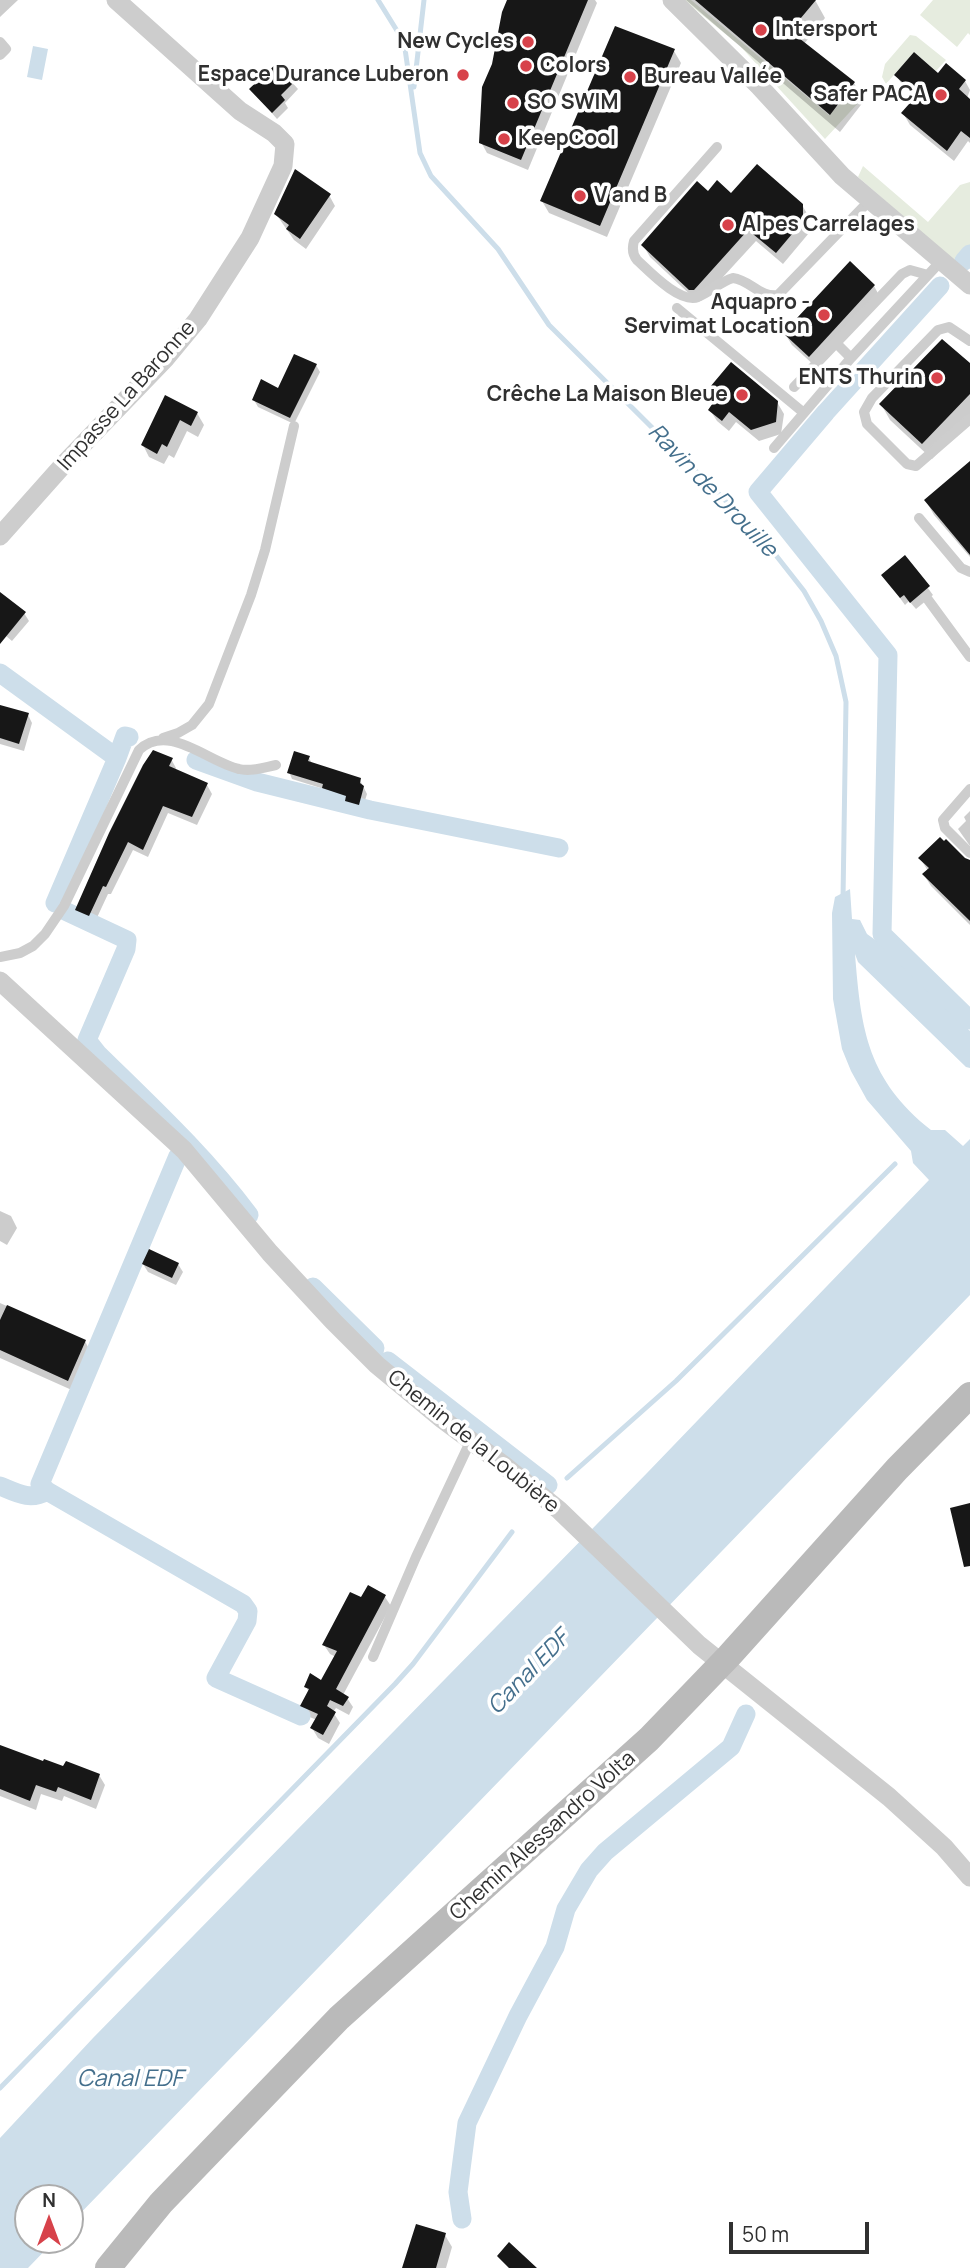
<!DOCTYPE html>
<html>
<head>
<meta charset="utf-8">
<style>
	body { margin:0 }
	#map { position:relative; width:970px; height:2268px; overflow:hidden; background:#fff; font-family:Manrope,sans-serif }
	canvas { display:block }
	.north { position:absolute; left:14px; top:2184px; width:70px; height:70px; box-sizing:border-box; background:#fff; border:2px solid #acacac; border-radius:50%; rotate:0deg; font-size:19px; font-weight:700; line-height:28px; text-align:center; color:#303030 }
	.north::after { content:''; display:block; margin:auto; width:24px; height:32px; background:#d7424a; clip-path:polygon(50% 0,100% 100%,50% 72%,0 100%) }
	.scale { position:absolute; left:729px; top:2222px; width:140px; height:32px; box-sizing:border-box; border:4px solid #303030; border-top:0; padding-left:9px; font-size:21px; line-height:24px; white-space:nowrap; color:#303030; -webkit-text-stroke:5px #fff; paint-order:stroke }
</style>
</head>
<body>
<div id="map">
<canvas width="970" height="2268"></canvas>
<div class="north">N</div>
<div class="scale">50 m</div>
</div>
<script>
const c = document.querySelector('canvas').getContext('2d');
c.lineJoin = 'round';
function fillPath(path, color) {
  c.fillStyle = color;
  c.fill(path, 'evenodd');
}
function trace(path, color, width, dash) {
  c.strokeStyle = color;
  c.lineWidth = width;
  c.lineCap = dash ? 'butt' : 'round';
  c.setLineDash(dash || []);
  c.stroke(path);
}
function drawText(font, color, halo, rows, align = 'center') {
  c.font = font + ' Manrope,sans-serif';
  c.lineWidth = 7;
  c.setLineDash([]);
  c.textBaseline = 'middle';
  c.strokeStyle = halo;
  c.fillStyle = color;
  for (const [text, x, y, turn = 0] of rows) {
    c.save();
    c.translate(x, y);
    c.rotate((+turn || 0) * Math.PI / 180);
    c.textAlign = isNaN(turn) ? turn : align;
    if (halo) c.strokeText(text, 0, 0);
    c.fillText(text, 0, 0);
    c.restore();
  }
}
const green = new Path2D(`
	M684,0H691L829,115L857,86L860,101L825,139L740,46Z
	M933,0H970V35L968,33L957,47L920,15Z
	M910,35L916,36L946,60L936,71L914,52L886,84L882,77L885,64Z
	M863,166L928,222L960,185L970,182V267L965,270L858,177Z
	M938,280L948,290L834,415L824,404Z`);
const water = new Path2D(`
	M33,46L48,49L42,80L27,77Z
	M850,889L852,919L860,920L867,934L881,944L970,1031V1068L966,1067L858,962L855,954C861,1031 868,1080 931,1130H945L963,1146L970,1139V1295L70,2224V2198H28V2240H55L28,2268H0V2138L93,2038L647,1473L929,1180L913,1163L911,1151L867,1100L851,1071L842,1049L833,999L832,913L835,897Z`);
const shadow = new Path2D(`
	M0,0H18L0,17Z
	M509,0H595L597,3L528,170L487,153L481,142L494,65Z
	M686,0H815L825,18L804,44L854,83L864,101L840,132Z
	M674,51L681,63L607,237L549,213L542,201Z
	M277,65L298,89L285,103L288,108L277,119L251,89Z
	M896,75H939L965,81L970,90L967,98L970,101V143L968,141L954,161L910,125L903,113L916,98L903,86Z
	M329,195L335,206L306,249L294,240L276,214Z
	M731,196L802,205L809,217V233L783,264L756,241L701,301H697L650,257L643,245Z
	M874,286L880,297L816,367L792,345L785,334Z
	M316,365L320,372L294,424L258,407L254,400L279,390Z
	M970,366V419L932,459L890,420L881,404Z
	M708,393L777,402L784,414L781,434L759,441L736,422L729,431L717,421L710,410L714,404Z
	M166,398L197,413L204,425L198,437L187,431L174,458L169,455L164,464L149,457L143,445Z
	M970,463V557L934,515L926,501Z
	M905,557L933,595L916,609L909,601L905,605L883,575Z
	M0,600L24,613L29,621L12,641L0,631Z
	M0,706L28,715L32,723L24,751L0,744Z
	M309,758L313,765L360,780L367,794L362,810L351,807L347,800L327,794L324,789L292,779L289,772Z
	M171,759L176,768L175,771L207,785L212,794L197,825L168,813L148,857L133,850L111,894H108L94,924L82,919L77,910Z
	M970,811V846L958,829L966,821L964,817Z
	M920,858L970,860V925L931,886L924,875L928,871Z
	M0,1211L11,1216L17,1228L7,1245L0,1241Z
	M143,1264H178L183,1272L176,1285L148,1272Z
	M0,1303L85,1341L91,1353L74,1391L0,1358Z
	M369,1588L385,1597L391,1606L343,1695L347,1698L353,1707L349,1715L336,1708L333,1712L340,1723L329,1744L318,1738L312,1728L317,1720L307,1716L302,1706L309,1692L306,1687L322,1683L336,1657L330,1654L324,1645Z
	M0,1747L44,1763L99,1775L105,1785L96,1809L64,1796L62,1801L41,1794L36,1810L0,1796Z
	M445,2235L452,2247L446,2268H404Z`);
const stream = new Path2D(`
	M378,0L404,42L420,153L431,176L498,249L549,325L760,535L804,591L821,621L836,656L846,702L843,899
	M414,87L424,0
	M567,1478L676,1381L895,1164
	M0,2088L395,1684L413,1664L512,1532`);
const canal = new Path2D(`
	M964,261L970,254
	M940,286L826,412L758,492L888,655L882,934L970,1020
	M0,673L117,758L125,736L129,737
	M196,760L257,782L370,810L559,848
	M55,903L117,758
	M65,911L127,940L126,949L87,1040L98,1054C151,1106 204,1155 249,1215
	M313,1287L375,1348
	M388,1361L548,1485
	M0,1486C17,1493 30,1501 47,1491L243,1604L248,1611L247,1621L216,1678L301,1716
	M47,1491L40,1484L178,1156
	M462,2219L458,2192L467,2123L518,2016L555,1947L566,1909L589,1870L605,1852L731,1747L746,1714`);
const building = new Path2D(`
	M507,0H588L521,160L479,143L482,87L492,64L502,12Z
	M695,0H816L790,31L855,82L830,115Z
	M615,26L675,49L600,226L540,201Z
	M914,52L938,73L946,63L966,80L959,89L970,99V138L961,131L947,151L901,113L917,95L894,75Z
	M277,63L295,81L281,95L285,100L272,113L249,89Z
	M757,164L803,204V221L776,253L748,230L694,290H689L641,245L697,181L708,191L717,180L731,193Z
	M295,169L331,194L300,239L286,229L289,225L274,214Z
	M850,261L875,285L809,357L783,333Z
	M942,339L970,363V394L922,444L879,404Z
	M294,354L317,364L290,418L252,400L261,379L278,388Z
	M731,362L778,401L776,422L751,430L729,412L722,421L708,410L715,400L705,393Z
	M165,395L198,412L191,426L180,420L167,447L162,444L157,454L141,445Z
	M970,461V555L924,500Z
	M905,555L930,586L910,603L904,595L900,598L881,575Z
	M0,592L26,612L0,644Z
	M0,705L29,713L19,744L0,738Z
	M153,750L173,758L169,766L208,783L192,817L163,806L143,850L128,842L106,887L103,886L89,916L75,910L109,833L143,765Z
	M294,751L310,756L308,761L361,778L360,783L364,786L359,805L345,801L346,796L322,788L323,784L287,773Z
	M940,837L944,841L946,839L965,858L970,860V921L922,874L929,868L918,858Z
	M149,1249L179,1263L172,1278L142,1264Z
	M7,1305L86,1340L68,1381L0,1350V1320Z
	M970,1503V1566L964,1567L950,1508Z
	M368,1585L386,1595L336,1689L349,1697L343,1706L330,1700L327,1706L336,1712L323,1735L310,1728L318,1714L300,1706L309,1689L304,1687L310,1673L321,1680L337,1651L322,1645L350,1592L361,1597Z
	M0,1745L43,1761L44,1759L63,1766L66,1761L100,1774L91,1800L58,1787L56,1792L36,1785L30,1801L0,1789Z
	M416,2224L446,2233L436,2268H402Z
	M509,2242L537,2268H509L497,2256Z`);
const lane = new Path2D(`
	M0,42L6,49L0,55
	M717,147L634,241C632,248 632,254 637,260C649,271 680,304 698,297C710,292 720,282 733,278C750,280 760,298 778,295L870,200
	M677,308L804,413
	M970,341L949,327L938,330L872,398L864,412L867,424L907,464L916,466L970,419
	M836,343L851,358
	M794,387L902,274L910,270L928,275
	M774,448L851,358L941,261
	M919,518L961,568L970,572
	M926,597L970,657
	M163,738L178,733L192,725L209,704L251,595L265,550L294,426
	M970,789L943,820L945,828L970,853
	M0,957L20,953L33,946L45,934L64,906L139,750C168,722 208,762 239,769C251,772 265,767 276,765
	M373,1657L416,1557L471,1440`);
const street = new Path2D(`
	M672,0L759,86L842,176L970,285
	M0,536L65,463L165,359L198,319L250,238L283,166L285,144L274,133L240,111L116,0
	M0,981L184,1150L270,1253L333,1321L377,1365L442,1419L505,1466L559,1510L699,1645L889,1797L944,1847L970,1877`);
const secondary = new Path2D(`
	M108,2268L161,2203L339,2018L649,1739L729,1656L897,1469L970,1395`);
const markers = [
	[761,30,7,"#d7424a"],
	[528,42,7,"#d7424a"],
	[526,66,7,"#d7424a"],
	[463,75,7,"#d7424a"],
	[630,77,7,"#d7424a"],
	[941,95,7,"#d7424a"],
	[513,103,7,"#d7424a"],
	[504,139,7,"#d7424a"],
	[580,196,7,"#d7424a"],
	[728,225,7,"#d7424a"],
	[824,315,7,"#d7424a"],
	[937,378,7,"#d7424a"],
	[742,395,7,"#d7424a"]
];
const poiNames = [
	["Intersport",775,30],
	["New Cycles",514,42,"right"],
	["Colors",540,66],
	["Espace Durance Luberon",449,75,"right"],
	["Bureau Vallée",644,77],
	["Safer PACA",927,95,"right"],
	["SO SWIM",527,103],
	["KeepCool",518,139],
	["V and B",594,196],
	["Alpes Carrelages",742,225],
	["Aquapro -",810,303,"right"],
	["Servimat Location",810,327,"right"],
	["ENTS Thurin",923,378,"right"],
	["Crêche La Maison Bleue",728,395,"right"]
];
const streetNames = [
	["Impasse La Baronne",127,396,-48],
	["Chemin de la Loubière",473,1442,39],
	["Chemin Alessandro Volta",543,1836,-42]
];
const waterNames = [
	["Ravin de Drouille",712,491,46],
	["Canal EDF",529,1673,-46],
	["Canal EDF",130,2080]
];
fillPath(green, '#e6ecdf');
fillPath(water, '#cddeea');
fillPath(shadow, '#0003');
trace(stream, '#cddeea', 5);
trace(canal, '#cddeea', 19);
fillPath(building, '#171717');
trace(lane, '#cdcdcd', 10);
trace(street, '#cdcdcd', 19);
trace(secondary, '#bababa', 26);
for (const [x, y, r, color] of markers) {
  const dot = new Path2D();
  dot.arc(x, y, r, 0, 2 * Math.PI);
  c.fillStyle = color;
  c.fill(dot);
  trace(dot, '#fff', 2.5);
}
drawText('bold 21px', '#303030', '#fff', poiNames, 'left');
drawText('21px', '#303030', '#fff', streetNames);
drawText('italic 23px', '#446f8c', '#fff', waterNames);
</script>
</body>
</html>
